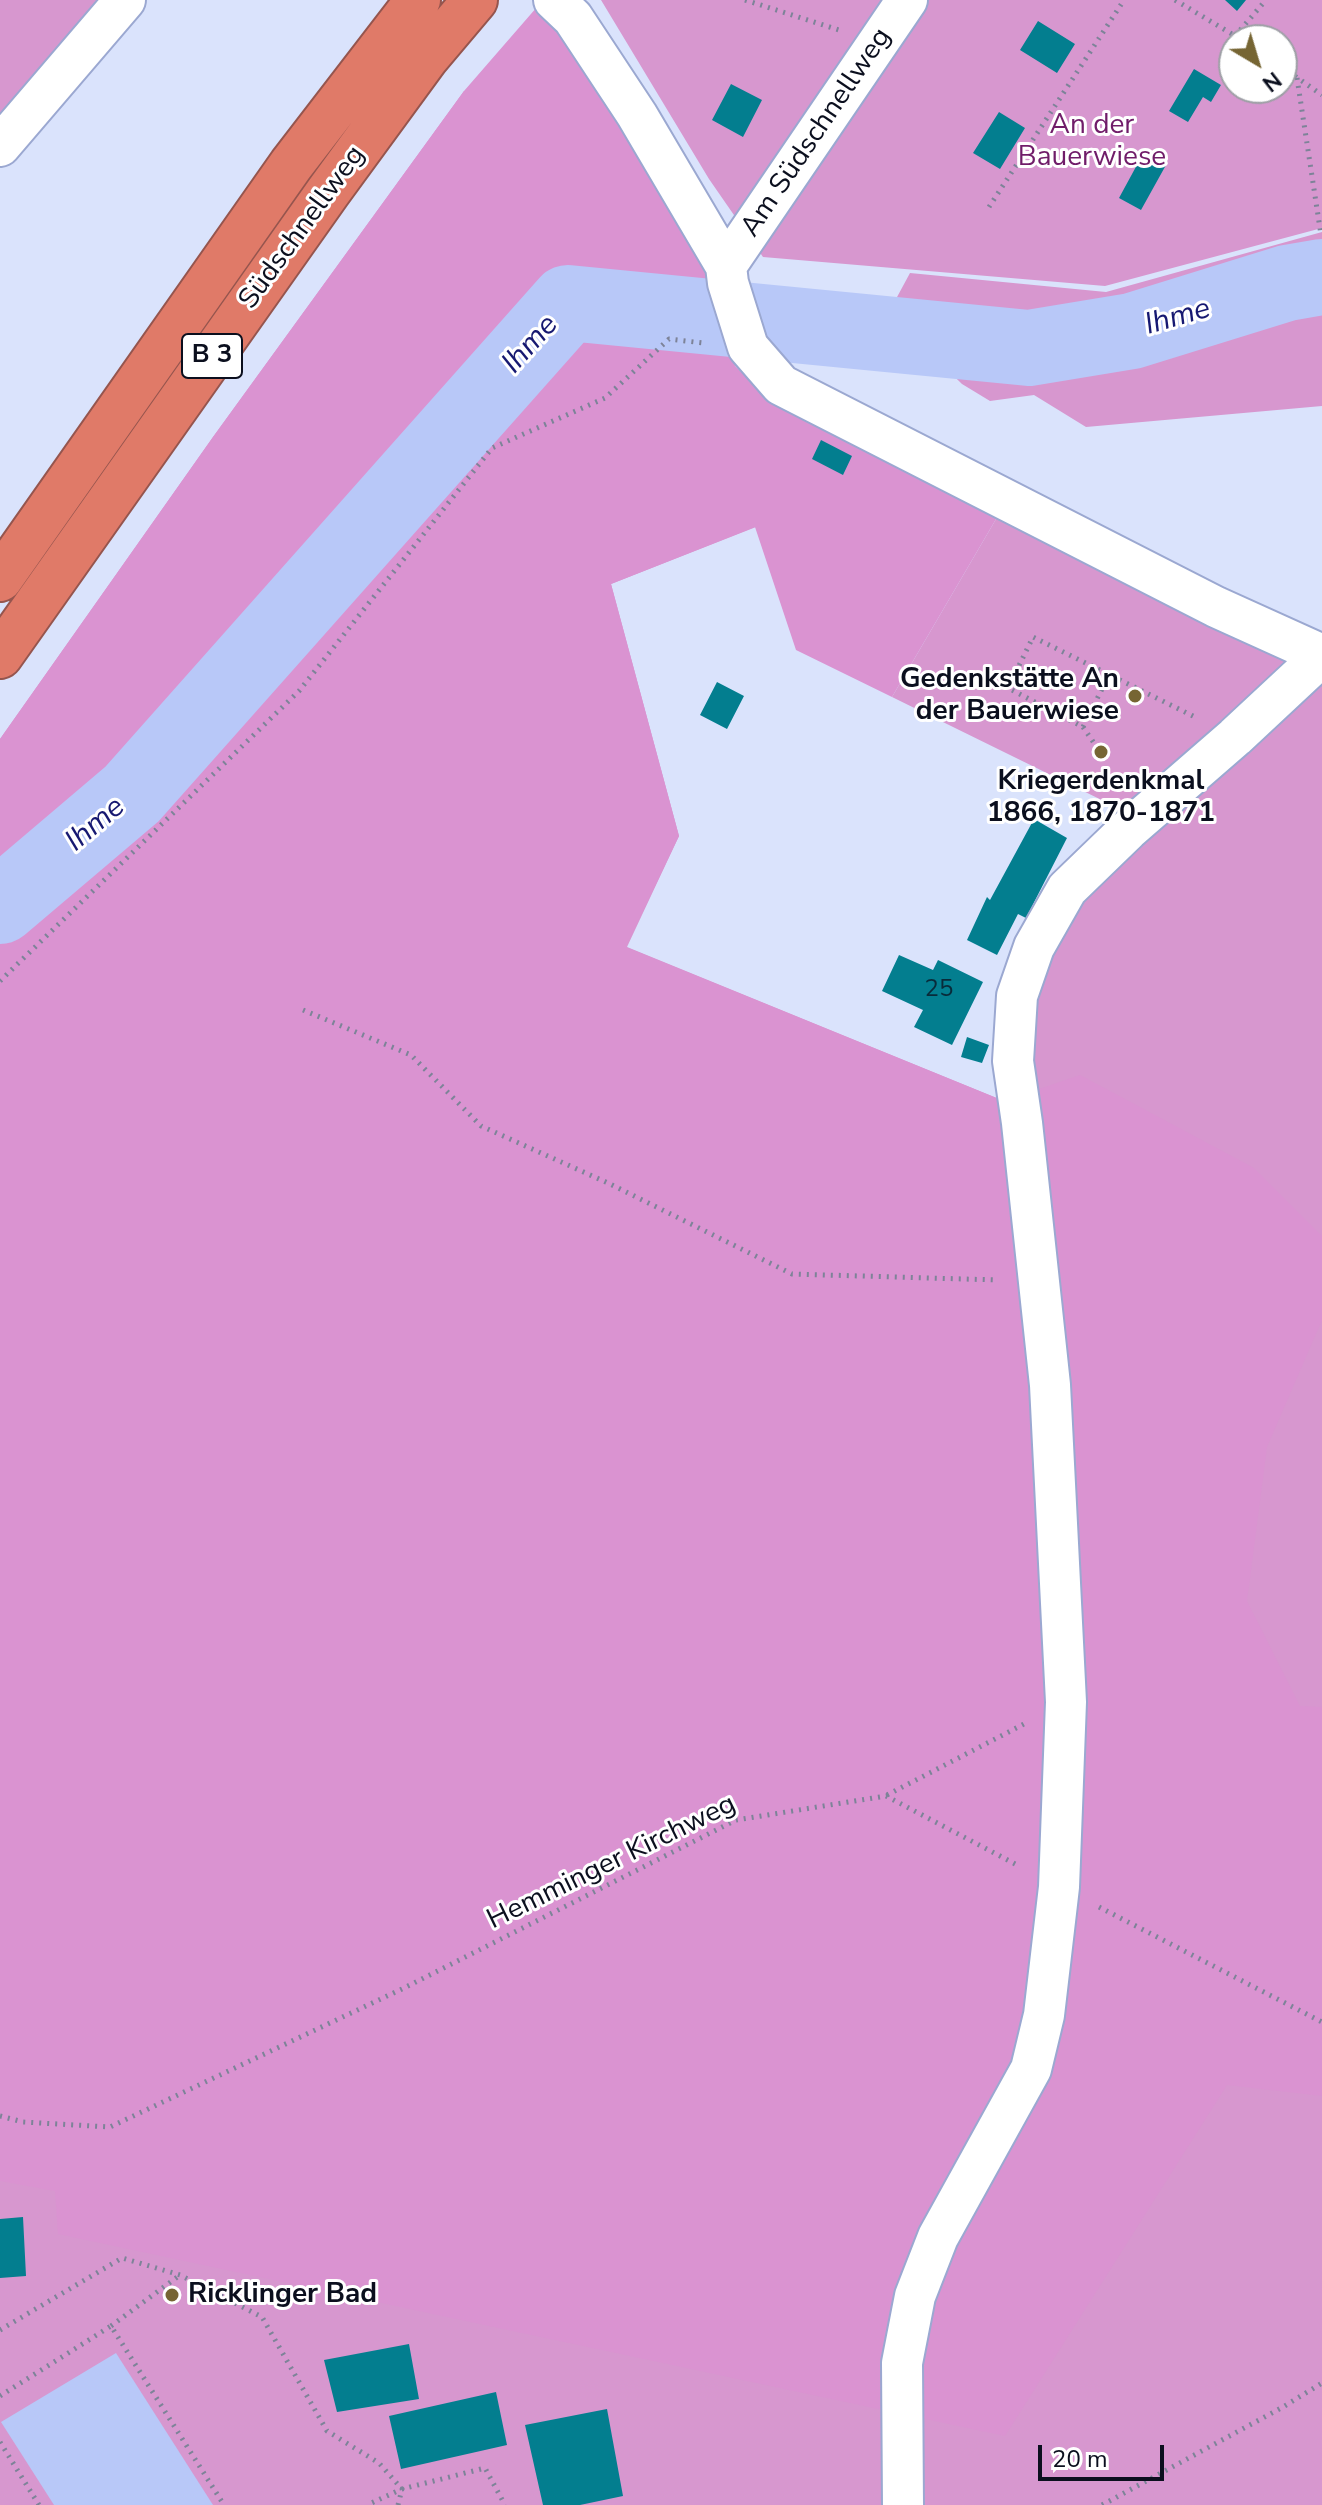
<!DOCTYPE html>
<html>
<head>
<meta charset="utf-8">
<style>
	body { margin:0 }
	#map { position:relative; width:1322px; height:2505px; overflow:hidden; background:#dae3fc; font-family:"Nunito Sans",sans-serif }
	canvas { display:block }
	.north { position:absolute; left:1218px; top:24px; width:80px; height:80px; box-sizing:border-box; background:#fff; border:2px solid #9d9fa5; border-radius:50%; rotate:142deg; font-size:22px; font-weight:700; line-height:32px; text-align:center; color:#0b0f1e }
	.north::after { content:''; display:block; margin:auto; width:28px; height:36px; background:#766533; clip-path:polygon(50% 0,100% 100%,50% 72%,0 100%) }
	.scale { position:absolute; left:1038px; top:2445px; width:126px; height:36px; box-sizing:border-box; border:4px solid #0b0f1e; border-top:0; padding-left:10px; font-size:24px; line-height:28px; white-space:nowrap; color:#0b0f1e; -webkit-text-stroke:6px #fff; paint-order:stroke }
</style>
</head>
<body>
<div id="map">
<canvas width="1322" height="2505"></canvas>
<div class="north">N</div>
<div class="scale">20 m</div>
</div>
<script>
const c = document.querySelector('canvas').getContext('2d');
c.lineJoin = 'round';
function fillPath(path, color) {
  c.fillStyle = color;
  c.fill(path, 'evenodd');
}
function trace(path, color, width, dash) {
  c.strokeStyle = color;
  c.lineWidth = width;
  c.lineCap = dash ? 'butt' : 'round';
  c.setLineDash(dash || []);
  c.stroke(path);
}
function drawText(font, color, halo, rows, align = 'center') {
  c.font = font + ' "Nunito Sans",sans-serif';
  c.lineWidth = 6;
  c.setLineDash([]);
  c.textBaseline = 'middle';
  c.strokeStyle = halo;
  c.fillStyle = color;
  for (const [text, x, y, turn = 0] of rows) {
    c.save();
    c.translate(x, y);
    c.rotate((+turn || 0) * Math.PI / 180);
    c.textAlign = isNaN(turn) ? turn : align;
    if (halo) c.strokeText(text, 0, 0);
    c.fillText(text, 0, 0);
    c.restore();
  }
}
const green = new Path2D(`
	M0,0H100L0,117Z
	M601,0H1322V228L1105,286L763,257L709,179ZM1234,40H1282V88H1234Z
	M464,91L713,296L735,366L766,397L756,527L611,584L679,836L627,947L1004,1101L998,988L1061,879L1126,812L892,697L999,514L1322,678V2505H0V739L213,437Z
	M1322,232V269L1283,276L1130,326L1027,341L883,323L910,273L1106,292Z
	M1322,288V406L1086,427L1034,395L990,401L962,384L924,347L1034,357L1135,341L1283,295Z`);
const forest = new Path2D(`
	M537,7C607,86 657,188 710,279L713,296L735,366L766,397L999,514L892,697L796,650L755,527L611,584L679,836L626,947L1004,1101L1080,1075L1254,1168L1322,1236V1320L1267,1447L1247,1601L1300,1706L1322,1707V2096L1227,2085L1005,2436L58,2234L55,2191L0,2181V739L213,437L464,91Z`);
const water = new Path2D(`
	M116,2353L213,2505H54L1,2422Z`);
const river = new Path2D(`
	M0,906L132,794L568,303L1029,348L1132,331L1287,283L1322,277`);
const building = new Path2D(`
	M1225,0H1246L1237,11Z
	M1038,21L1075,44L1057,73L1020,50Z
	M1194,69L1221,85L1211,102L1203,97L1188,122L1169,111Z
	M731,84L762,100L743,137L712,120Z
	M999,112L1025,128L1000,169L973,153Z
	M1144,152L1166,165L1141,210L1119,198Z
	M821,440L852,456L843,475L812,459Z
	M717,682L744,696L727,729L700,715Z
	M1034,819L1067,838L1026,918L1018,914L997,955L967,940L987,897L990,900Z
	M899,955L933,970L938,960L983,982L952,1045L914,1027L923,1010L882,991Z
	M967,1037L989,1045L982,1063L961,1057Z
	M23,2217L26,2276L0,2278V2219Z
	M409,2344L419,2399L337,2412L324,2360Z
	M496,2392L507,2445L401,2469L389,2416Z
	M607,2409L623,2496L580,2505H543L525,2425Z`);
const path = new Path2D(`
	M745,0L839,30
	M1175,0L1242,40
	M1235,36L1266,0
	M1282,67L1322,95
	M1297,78L1321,235
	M989,207L1124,0
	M1109,675L1083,727L1008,688L1033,637L1195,717
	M1083,727L1096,746
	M0,981L299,691L492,448L605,398L669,339L703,343
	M303,1010L411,1055L481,1126L608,1183L792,1274L998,1280
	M887,1795L1024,1724
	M1099,1907L1322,2022
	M0,2116L23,2122L110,2127L404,1988L736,1820L886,1796L1019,1866
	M111,2326L180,2275
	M0,2330L122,2258L180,2275L262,2317L327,2431L379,2463L402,2489L367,2505
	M0,2396L111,2326L224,2505
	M0,2442L39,2505
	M398,2505L402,2489L485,2468L505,2505
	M1102,2505L1283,2407L1322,2383`);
const minor = new Path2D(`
	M554,0L573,18L637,115L726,266L728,283L748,347L781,385L1216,607L1322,655
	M0,146L125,0
	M726,266L907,0
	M903,2505L902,2363L915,2296L938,2237L1031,2069L1044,2015L1059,1887L1066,1702L1050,1385L1022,1123L1013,1061L1017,996L1034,947L1067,889L1128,830L1235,737L1322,656`);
const highway = new Path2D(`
	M0,579L291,165L418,0
	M0,656L328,192L426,58L475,0`);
const markers = [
	[1135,696,8,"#766533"],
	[1101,752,8,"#766533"],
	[172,2295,8,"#766533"]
];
const numberNames = [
	["25",939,990]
];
const shields = [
	[212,356,60]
];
const shieldNames = [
	["B 3",212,356]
];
const parkNames = [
	["An der",1092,126],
	["Bauerwiese",1092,158]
];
const streetNames = [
	["Am Südschnellweg",817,133,-56],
	["Südschnellweg",303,228,-54],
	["Hemminger Kirchweg",612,1863,-26]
];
const poiNames = [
	["Gedenkstätte An",1119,680],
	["der Bauerwiese",1119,712],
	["Kriegerdenkmal",1101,782,"center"],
	["1866, 1870-1871",1101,814,"center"],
	["Ricklinger Bad",188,2295,"left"]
];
const waterNames = [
	["Ihme",1178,318,-16],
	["Ihme",531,345,-48],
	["Ihme",96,825,-40]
];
fillPath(green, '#d797cf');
fillPath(forest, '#da93d1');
fillPath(water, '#b8c8f8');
trace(river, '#b8c8f8', 76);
fillPath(building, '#037e8f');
trace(minor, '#9ba8d1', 44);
trace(highway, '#95554e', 48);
trace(path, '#7d8398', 5, [2, 6]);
trace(minor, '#fff', 40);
trace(highway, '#e07a68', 44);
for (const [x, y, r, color] of markers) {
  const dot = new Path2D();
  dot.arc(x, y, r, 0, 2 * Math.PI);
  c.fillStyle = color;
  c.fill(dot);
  trace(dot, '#fff', 3);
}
drawText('24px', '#092b3a', null, numberNames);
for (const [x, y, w] of shields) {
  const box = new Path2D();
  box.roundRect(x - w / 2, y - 22, w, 44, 6);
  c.fillStyle = '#fff';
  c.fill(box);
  trace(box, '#0b0f1e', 2);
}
drawText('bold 26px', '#0b0f1e', null, shieldNames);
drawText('28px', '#701c69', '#fff', parkNames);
drawText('28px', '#0b0f1e', '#fff', streetNames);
drawText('bold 28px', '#0b0f1e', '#fff', poiNames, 'right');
drawText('italic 30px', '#161871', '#fff', waterNames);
</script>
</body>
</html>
